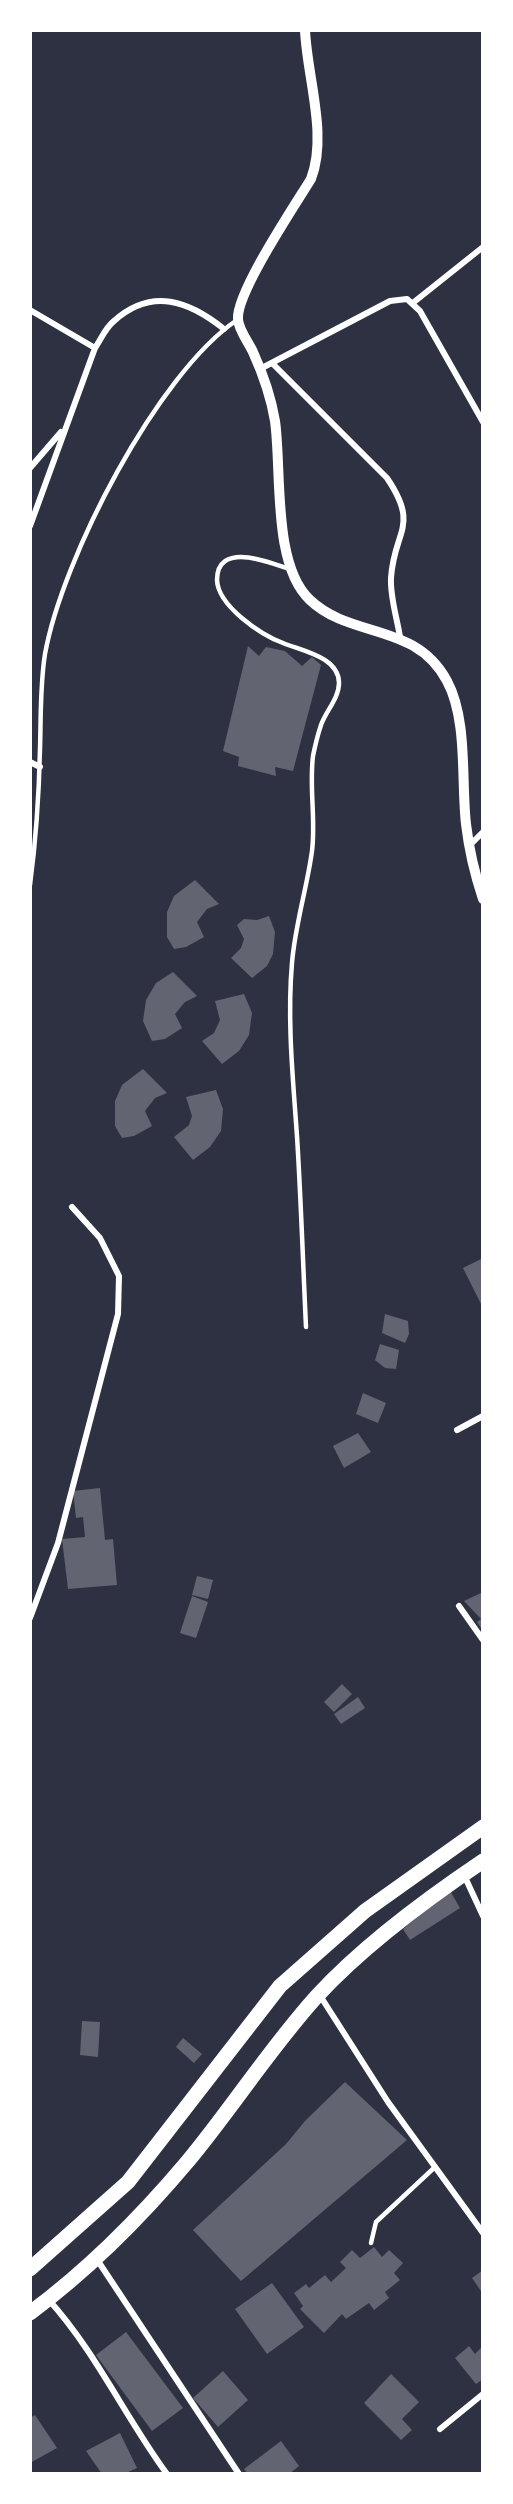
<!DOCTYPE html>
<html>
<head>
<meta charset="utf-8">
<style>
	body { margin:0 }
	#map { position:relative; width:513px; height:2504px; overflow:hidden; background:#2d3142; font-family:Helvetica,sans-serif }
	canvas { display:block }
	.frame { position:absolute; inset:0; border:32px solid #fff; pointer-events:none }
</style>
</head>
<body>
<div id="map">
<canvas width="513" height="2504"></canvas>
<div class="frame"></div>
</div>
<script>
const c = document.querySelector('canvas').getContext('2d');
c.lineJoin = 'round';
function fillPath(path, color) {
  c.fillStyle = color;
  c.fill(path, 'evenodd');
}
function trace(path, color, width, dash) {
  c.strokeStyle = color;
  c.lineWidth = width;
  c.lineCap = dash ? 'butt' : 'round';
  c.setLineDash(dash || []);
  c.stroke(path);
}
const building = new Path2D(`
	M248,646L259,656L266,647L285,651L302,666L312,657L321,665L293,771L275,767L276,776L238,766L239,757L223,751Z
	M195,880L219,904L207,909L197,922L204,937L186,947L174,949L167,937V912L174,896Z
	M269,916L275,932L273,954L267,966L252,978L231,958L241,948L244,939L237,925L244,919L257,920Z
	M173,972L197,996L185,1002L175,1014L182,1028L165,1039L152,1041L143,1021L146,1000L156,983Z
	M244,994L252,1013L249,1035L239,1051L222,1064L202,1041L214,1033L220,1020L215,1001Z
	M143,1069L167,1093L155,1098L145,1111L152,1126L134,1136L122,1138L115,1126V1101L122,1085Z
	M216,1090L223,1109L221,1131L210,1147L193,1160L174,1137L189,1125L192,1116L186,1097Z
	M483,1258V1308L463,1268Z
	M385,1314L408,1321L409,1334L405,1343L382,1333Z
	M380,1344L399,1350L396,1369L385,1368L375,1360Z
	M363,1393L386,1403L378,1423L356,1414Z
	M358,1433L371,1452L344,1468L333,1446Z
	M100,1488L105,1540L113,1539L117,1585L68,1589L62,1539L85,1537L83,1517L76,1518L73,1491Z
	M197,1576L213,1580L208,1599L192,1595Z
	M483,1592V1631L477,1622L481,1619L464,1601Z
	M192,1596L208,1602L196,1638L180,1633Z
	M342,1684L352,1694L334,1712L324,1702Z
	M358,1697L365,1708L341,1724L334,1714Z
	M449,1889L460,1908L410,1940L403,1929Z
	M82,2021L100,2022L98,2057L80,2055Z
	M183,2038L202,2054L194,2063L176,2047Z
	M345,2082L407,2140L241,2281L193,2230L286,2144L305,2121Z
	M374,2247L382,2257L389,2250L403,2263L394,2273L400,2280L385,2292L389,2298L374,2310L369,2303L346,2319L342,2314L324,2333L300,2309L303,2306L294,2293L306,2284L309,2288L325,2275L331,2282L346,2268L340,2262L352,2250L360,2258Z
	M483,2270V2294L472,2278Z
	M272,2283L304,2327L267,2354L235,2309Z
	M126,2332L183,2408L152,2431L96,2355Z
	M469,2346L475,2354L483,2346V2379L476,2384L455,2358Z
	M223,2371L248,2400L218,2427L193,2398Z
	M391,2374L419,2402L402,2419L412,2430L401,2440L364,2403Z
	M35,2415L57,2448L30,2463V2418Z
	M120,2433L137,2468L124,2474H102L86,2451Z
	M281,2441L299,2466L289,2474H248L244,2469Z`);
const service = new Path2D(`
	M289,569C270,562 217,541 217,580C218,606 261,635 283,643C302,651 339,657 339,683C339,698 326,711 321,725C318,734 315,746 313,756C309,788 316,819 312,851C307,888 295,925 292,963C287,1020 293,1079 297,1136C301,1200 303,1264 306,1327
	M30,885C36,840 39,794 40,749C41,717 40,685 45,654C62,559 157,374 237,320
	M371,2243L376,2222L435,2167`);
const minor = new Path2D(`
	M414,302L483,247
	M30,310L95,348
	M272,363L387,478C420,527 394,530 391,578C390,597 397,618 400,637
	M260,369L390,301L407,299L420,311L483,422
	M30,468L61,432
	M30,526L95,348C101,339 106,327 114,321C152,287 189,301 224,329
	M30,762L40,767
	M470,845L483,832
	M457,1430L483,1416
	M459,1606L483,1640
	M30,1618L58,1543L118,1314L119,1276L100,1238L72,1207
	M464,1875L483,1916
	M319,1994L388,2102L483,2233
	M96,2258L239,2474
	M48,2299C96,2352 125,2417 167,2474
	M440,2429L483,2394`);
const tertiary = new Path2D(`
	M305,30C307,77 328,135 311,179C295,205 236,293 238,319C238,329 249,343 253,352C263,374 271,397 275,421C282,471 272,565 310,600C351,639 416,622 447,681C468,720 461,780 466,824C469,850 475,875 483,899`);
const primary = new Path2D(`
	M30,2269L128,2182L280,1986L365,1911L483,1827
	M30,2313C88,2270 141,2217 188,2161C232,2108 270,2048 317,1996C364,1945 425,1900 483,1861`);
fillPath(building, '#626471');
trace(service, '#fff', 4.5);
trace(minor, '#fff', 6);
trace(tertiary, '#fff', 10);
trace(primary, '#fff', 15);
</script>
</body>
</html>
